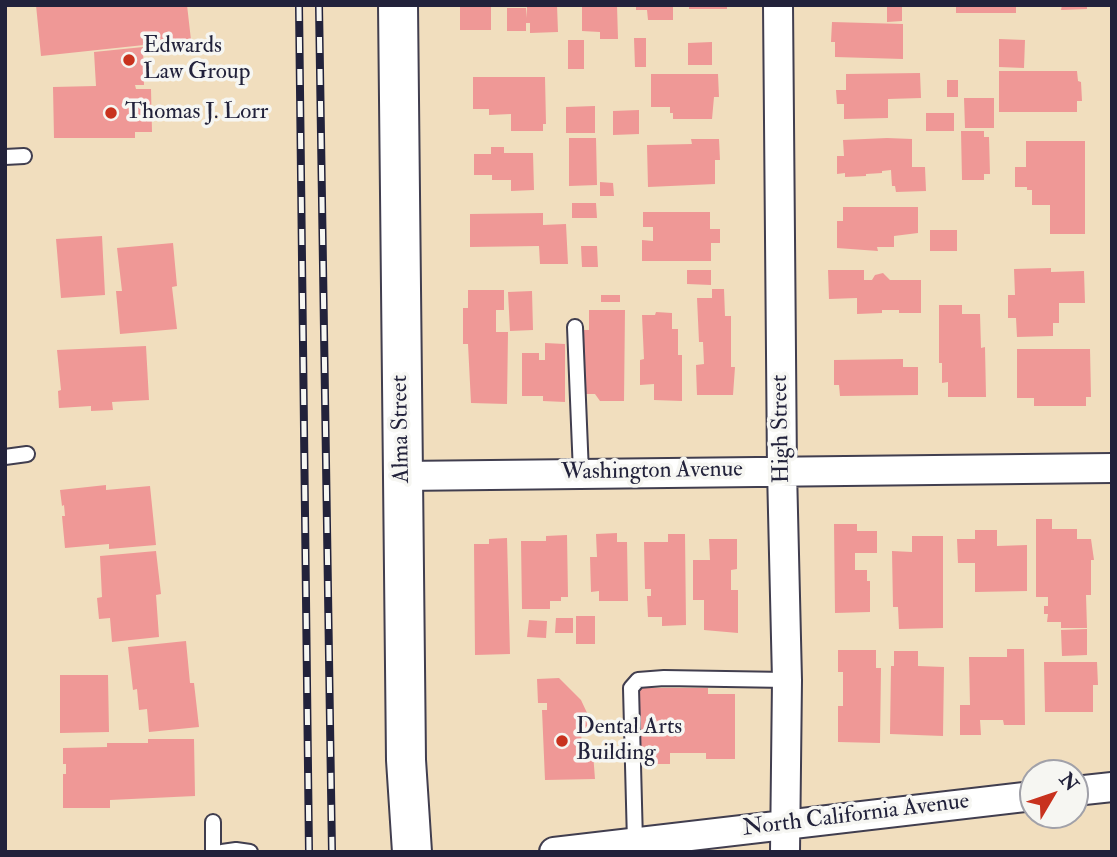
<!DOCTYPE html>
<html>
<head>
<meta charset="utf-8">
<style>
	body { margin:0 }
	#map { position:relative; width:1117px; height:857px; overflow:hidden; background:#f1debe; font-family:"IM FELL Double Pica",serif }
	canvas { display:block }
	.frame { position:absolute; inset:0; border:7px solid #22223b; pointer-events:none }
	.north { position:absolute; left:1019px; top:759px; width:70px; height:70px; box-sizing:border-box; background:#f6f6f2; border:2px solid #a1a1a9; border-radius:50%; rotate:51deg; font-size:19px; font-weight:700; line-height:28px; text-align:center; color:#22223b }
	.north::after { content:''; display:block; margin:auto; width:24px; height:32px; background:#c8321e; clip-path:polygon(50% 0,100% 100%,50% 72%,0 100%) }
</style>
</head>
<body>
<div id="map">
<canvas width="1117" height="857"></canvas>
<div class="frame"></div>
<div class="north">N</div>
</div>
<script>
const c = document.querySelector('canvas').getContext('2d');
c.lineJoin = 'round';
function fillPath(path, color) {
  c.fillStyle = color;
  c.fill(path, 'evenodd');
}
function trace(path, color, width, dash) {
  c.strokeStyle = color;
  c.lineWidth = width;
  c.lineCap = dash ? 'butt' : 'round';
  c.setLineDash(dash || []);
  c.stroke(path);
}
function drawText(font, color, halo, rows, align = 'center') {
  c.font = font + ' "IM FELL Double Pica",serif';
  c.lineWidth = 7;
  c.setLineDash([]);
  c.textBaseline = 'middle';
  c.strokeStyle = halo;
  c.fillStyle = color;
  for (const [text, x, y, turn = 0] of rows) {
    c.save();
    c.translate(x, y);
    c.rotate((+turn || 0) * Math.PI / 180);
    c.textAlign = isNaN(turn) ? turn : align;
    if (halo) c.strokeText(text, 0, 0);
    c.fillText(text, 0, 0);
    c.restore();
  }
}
const building = new Path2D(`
	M36,5H187L191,40L41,56Z
	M465,5H491V30H460V7Z
	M527,5H557L558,32L530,33V23H526V31H507V8H526L527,18Z
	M582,5H617L618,39H600V32L582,31Z
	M636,5H673V20H648L647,10H636Z
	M689,5H727V9H689Z
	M887,5H902V21L887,22Z
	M956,5H1016V13H956Z
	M1062,5H1087V9L1061,10Z
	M832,22L903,24V59L835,57V42H831Z
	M634,38H646V67H635Z
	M999,39L1025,40L1024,68L999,67Z
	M568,40H584V69H568Z
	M712,42V65H688V43Z
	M143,47L144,85H135L136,89H151L152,132H135V138H54L53,87L96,86L94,52Z
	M999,71H1077L1078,81L1081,82L1082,101H1077V112H999Z
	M920,73L921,98L888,99V118L844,119V104H837L836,90H846V74Z
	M651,74H718L719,97H714L712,119H673V113H670V107H651Z
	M473,77H545L546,124H543V131H511V114L489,115V109H473Z
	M947,80H958V97H947Z
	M964,98H994V128H965Z
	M595,106V133H566V107Z
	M639,110V134L613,135V111Z
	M926,113H954V131H926Z
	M961,131H984V137H989L990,174H984V180H962Z
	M569,138H596L597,185L569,186Z
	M887,138L912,139V167H925L926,191L896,192L895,186H892L891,170L882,171V173L866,174V176L845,177V173L837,174V156H844L843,140Z
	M691,139H719L720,160H715V184L648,187L647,145L692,144Z
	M1026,141H1085V234H1050V205H1032V190H1027V187H1015V167H1026Z
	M491,147H504V153H533L534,190L511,191V180H492V175H474V154H491Z
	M600,182L613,183L614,196H600Z
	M572,203H596L597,218H572Z
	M843,207H918V233L894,236V247H877L878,251L837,248V221H843Z
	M643,212H710V229H720V243H711V261H642V240L653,241V227H643Z
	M543,213V225L566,224L568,264H540L539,246L470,247V214Z
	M930,230H957V251H930Z
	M102,236L105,295L61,298L56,239Z
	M173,243L177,286L172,287L177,329L120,334L116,291H122L117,248Z
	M581,246H597L598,267H582Z
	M1051,268V272L1084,271L1085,303H1059V323H1053V336L1017,337L1016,318H1008V295H1015L1014,269Z
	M687,270H711V285L687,284Z
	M828,270H864V280H872L875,275L883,273L890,280H921V313H899V310H882V313L857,314V298L829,299Z
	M712,289H724L725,316H731V367H735L733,395H697L696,365L704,364L703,342H699L697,298H712Z
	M468,290H504V310H496V332H508L507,404L471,403L468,344H463V308H468Z
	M532,291L533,330L510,331L508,292Z
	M601,295H620V302H601Z
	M939,305H962V314H980L981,348L985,347L986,397H948V382L942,383V363H939Z
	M589,310H625L624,401H600L595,394H580V330H589Z
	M656,312L672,313V329H678V355H682V401L654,400V384L640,385V360L644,359L642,315H655Z
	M545,343L565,344V402L543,401V396H522V353H539V360H545Z
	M146,346L149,400L112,402L113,410L91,411V406L59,408L58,391L61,390L57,350Z
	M1017,349H1090L1091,397H1086V406H1034V398H1017Z
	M903,359V367H918V395L840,396L839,385H834V360Z
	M106,485V490L150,486L156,545L109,549V544L65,548L62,516H65L64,505L62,506L60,490Z
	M1036,519H1052V529H1077V539H1091L1094,560H1091V595H1086L1087,628H1061V622H1047L1048,614H1044V606H1048V597H1036Z
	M834,524H857V531H877V553H855V570H867V581H870V612L835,613Z
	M975,530H997V546L1027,545V591L975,592V563H958L957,539H975Z
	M617,533V542H627L628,601H599V591L591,592L590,557H597L596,534Z
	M668,534H685L686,625L662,626V617H648L647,596H651V589H645L644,542H668Z
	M567,535L568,597H561V601H550V609H522L521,541H546V536Z
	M912,536H943V628L899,629L898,607H893L892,551L912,552Z
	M507,538L510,654L475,655L474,544H489V539Z
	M709,539H737V569L731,570V590H738V633L704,630V600H693V560H710Z
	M156,551L161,594L156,595L159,637L112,642L110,618L99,619L97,598L102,597L100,556Z
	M576,616H595V644H576Z
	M556,618H573V633H555Z
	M529,620L547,621L546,638L527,637Z
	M1087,629V655L1062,656L1061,630Z
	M186,641L190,683H194L199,727L149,732L147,709L139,710L137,689L133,690L128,647Z
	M1007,649H1024L1025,725H1004L1003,720H980L981,735H960V705H970L969,657H1007Z
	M838,650H876V668H881L880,743L838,742V706H843V672H838Z
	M894,651H918V666L944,667L943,736L890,734L891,666H894Z
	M1044,662H1097L1098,685H1093V712H1045Z
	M60,675H108L109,732L60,733Z
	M559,678L581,700L588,715V728H581L582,753H593L595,779L545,780L542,710H547V703H538L537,679Z
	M638,688H708V694H735V759H706V753H670V764H639Z
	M148,739H194L195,796L110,800V808H63V774H66V764H63V748L107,747V743H148Z`);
const service = new Path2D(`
	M5,157L24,156
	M575,327L581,473
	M5,457L27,454
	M213,822V852
	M635,842L631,688L638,680L664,678L787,680
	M222,852L236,850L250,852`);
const minor = new Path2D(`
	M778,5L782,470L787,680L785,852
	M402,476L1112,468
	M1075,791L1112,787
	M554,852L1033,796`);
const primary = new Path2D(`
	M398,5L406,760L412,852`);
const rail = new Path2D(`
	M299,5L309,852
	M319,5L332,852`);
const markers = [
	[129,60,7,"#c8321e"],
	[111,113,7,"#c8321e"],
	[562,741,7,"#c8321e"]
];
const poiNames = [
	["Edwards",143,47],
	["Law Group",143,73],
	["Thomas J. Lorr",125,113],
	["Dental Arts",576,728],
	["Building",576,754]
];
const streetNames = [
	["Alma Street",402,429,-91],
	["High Street",782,429,-91],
	["Washington Avenue",652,472,-1],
	["North California Avenue",856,816,-7]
];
fillPath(building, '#ef9896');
trace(service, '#413e4f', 18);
trace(minor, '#413e4f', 32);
trace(primary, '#413e4f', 42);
trace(service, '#fff', 14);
trace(minor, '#fff', 28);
trace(primary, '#fff', 38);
trace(rail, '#22223b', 8);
trace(rail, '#f6f6f2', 5, [16]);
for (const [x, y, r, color] of markers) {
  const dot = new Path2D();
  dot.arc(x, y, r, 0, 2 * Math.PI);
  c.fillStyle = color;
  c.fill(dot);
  trace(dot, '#f6f6f2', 2.5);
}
drawText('23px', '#22223b', '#f6f6f2', poiNames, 'left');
drawText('23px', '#22223b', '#f6f6f2', streetNames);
</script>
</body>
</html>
